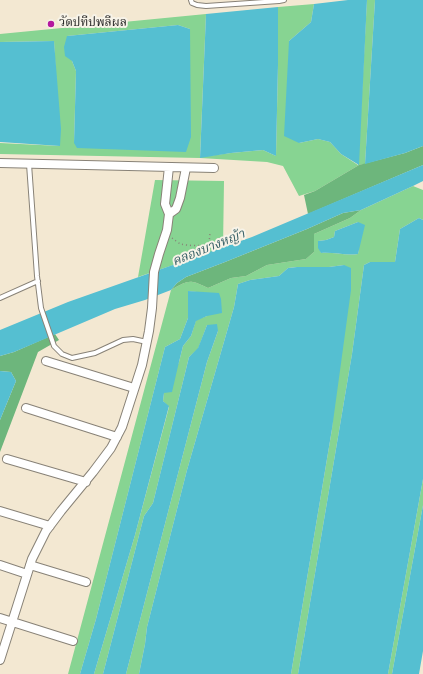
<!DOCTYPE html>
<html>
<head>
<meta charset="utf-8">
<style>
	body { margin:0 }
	canvas { display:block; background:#f3e8d2 }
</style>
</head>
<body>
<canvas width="423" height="674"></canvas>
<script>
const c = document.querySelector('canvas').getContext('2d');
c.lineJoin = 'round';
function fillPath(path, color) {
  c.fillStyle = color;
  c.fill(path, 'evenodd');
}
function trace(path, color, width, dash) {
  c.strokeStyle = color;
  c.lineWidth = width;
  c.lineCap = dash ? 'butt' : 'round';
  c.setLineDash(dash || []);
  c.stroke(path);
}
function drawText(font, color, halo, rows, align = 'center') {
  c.font = font + ' Vollkorn,"Noto Serif Thai",serif';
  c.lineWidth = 4;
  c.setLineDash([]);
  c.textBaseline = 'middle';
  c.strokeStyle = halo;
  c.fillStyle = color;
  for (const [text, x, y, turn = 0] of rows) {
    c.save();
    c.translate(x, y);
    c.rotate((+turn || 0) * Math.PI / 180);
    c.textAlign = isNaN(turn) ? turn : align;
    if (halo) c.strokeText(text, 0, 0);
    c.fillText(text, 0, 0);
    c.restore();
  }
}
const green = new Path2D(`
	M367,0H375L365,164L359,165L315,191L299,196L283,166L267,162L200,158L0,154V143L60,146L54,41L0,42V34L206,14L200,157L231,153L263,150L276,156L278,65V7L314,4L311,22L289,41L299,143L318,139L330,142L341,154L358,165ZM178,25L190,29L74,143L76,71L72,61L67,36Z
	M155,180L224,181L223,248L138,277Z
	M413,186L423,190V220L419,218L400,229L395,262H370L364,265L352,354L298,674H291L332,429L344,265L329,267H296L288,268L279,276L250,280L238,284L234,307L187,470L147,627L145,644L139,674H126L207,362L218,331L207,325L198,349L189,357L153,503L144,516L103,674H94L135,535L169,407L163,401L164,393L179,362L183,346L191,336L196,320L207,316L205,293L188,291V318L180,339L165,347L96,619L80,674H68L171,290C189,280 189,279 208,288L231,278L246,276L267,265L306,259L314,252V234L350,218L361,210ZM358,222L359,248L358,254C346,256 334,252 321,253L318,241L326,240L334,237L335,231Z
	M423,479V505L392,674H388Z`);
const forest = new Path2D(`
	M423,146V165L308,214L304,195L315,191L359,165L405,153Z
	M361,210L350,218L314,234V252L306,259L267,265L246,276L231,278L208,288C189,279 189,280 171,290L177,283L186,277L225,262L307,229L343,213Z
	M55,334L59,340L38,352L0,452V420L16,381L11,372L0,371V356L14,352Z`);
const water = new Path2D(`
	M348,0H367L359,165L341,154L330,142L318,139L299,143L284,136L289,41L311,22L314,4Z
	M375,0H423V146L405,153L365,164Z
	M278,7V65L276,156L263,150L231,153L200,158L206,14Z
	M178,25L190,29L191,137L186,152L77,148L74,143L76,71L72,61L65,56L64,47L67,36Z
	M54,41L61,129L60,146L0,142V42Z
	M423,165V181L413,186L361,210L343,213L307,229L225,262L186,277L177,283L171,290L145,300L115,309L14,352L0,356V330L68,302L252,237Z
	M419,218L423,220V479L388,674H298L352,354L364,265L370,262H395L400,229Z
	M358,222L365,225L358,254C346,256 334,252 321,253L318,248V241L326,240L334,237L335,231Z
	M344,265L351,268V290L332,429L291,674H139L145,644L147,627L187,470L234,307L238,284L250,280L279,276L288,268L297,267H329Z
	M188,291L219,293L221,299L222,313L207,316L196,321L191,336L183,346L179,362L172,392L164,393L163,401L169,406L135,535L94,674H80L96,619L165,347L180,339L188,318Z
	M217,324L218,331L207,362L126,674H103L144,516L153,503L189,357L198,348L207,325Z
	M0,371L11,372L16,381L0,420Z
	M423,505V651L419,674H392Z`);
const path = new Path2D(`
	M172,238C175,240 178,243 181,244C188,246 202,246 209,244L210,233`);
const service = new Path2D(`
	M191,0L192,3L197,5L206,6L279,1L284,0
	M29,164L37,276L41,308L54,346L62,354L72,358L95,353L123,340L133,339L147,342
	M0,298L38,281`);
const minor = new Path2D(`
	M0,163L214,168
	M169,214L176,209L180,198L186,168
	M46,361L134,388
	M26,408L117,437
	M7,459L86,482
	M0,511L50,526
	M0,565L27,574
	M30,565L86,582
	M0,618L73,641
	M0,660L32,559L46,531L61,511L93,472L111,448L122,427L142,365L149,331L152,308L154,272L159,254L167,230L169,214L165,204L169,167`);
const markers = [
	[51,24,4,"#b5179e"]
];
const poiNames = [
	["วัดปทีปพลีผล",59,24]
];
const waterNames = [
	["คลองบางหญ้า",209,249,-22]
];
fillPath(green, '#87d492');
fillPath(forest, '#6db67c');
fillPath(water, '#55bfd1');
trace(service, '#888277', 6);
trace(minor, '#888277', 10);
trace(path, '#888277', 1.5, [1, 3]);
trace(service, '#fff', 4);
trace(minor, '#fff', 8);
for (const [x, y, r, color] of markers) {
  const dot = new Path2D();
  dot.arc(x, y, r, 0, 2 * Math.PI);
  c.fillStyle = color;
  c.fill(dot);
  trace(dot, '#f7f3e8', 1.5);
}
drawText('12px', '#1c1c1c', '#f7f3e8', poiNames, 'left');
drawText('italic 13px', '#335d64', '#f7f3e8', waterNames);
</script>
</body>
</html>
